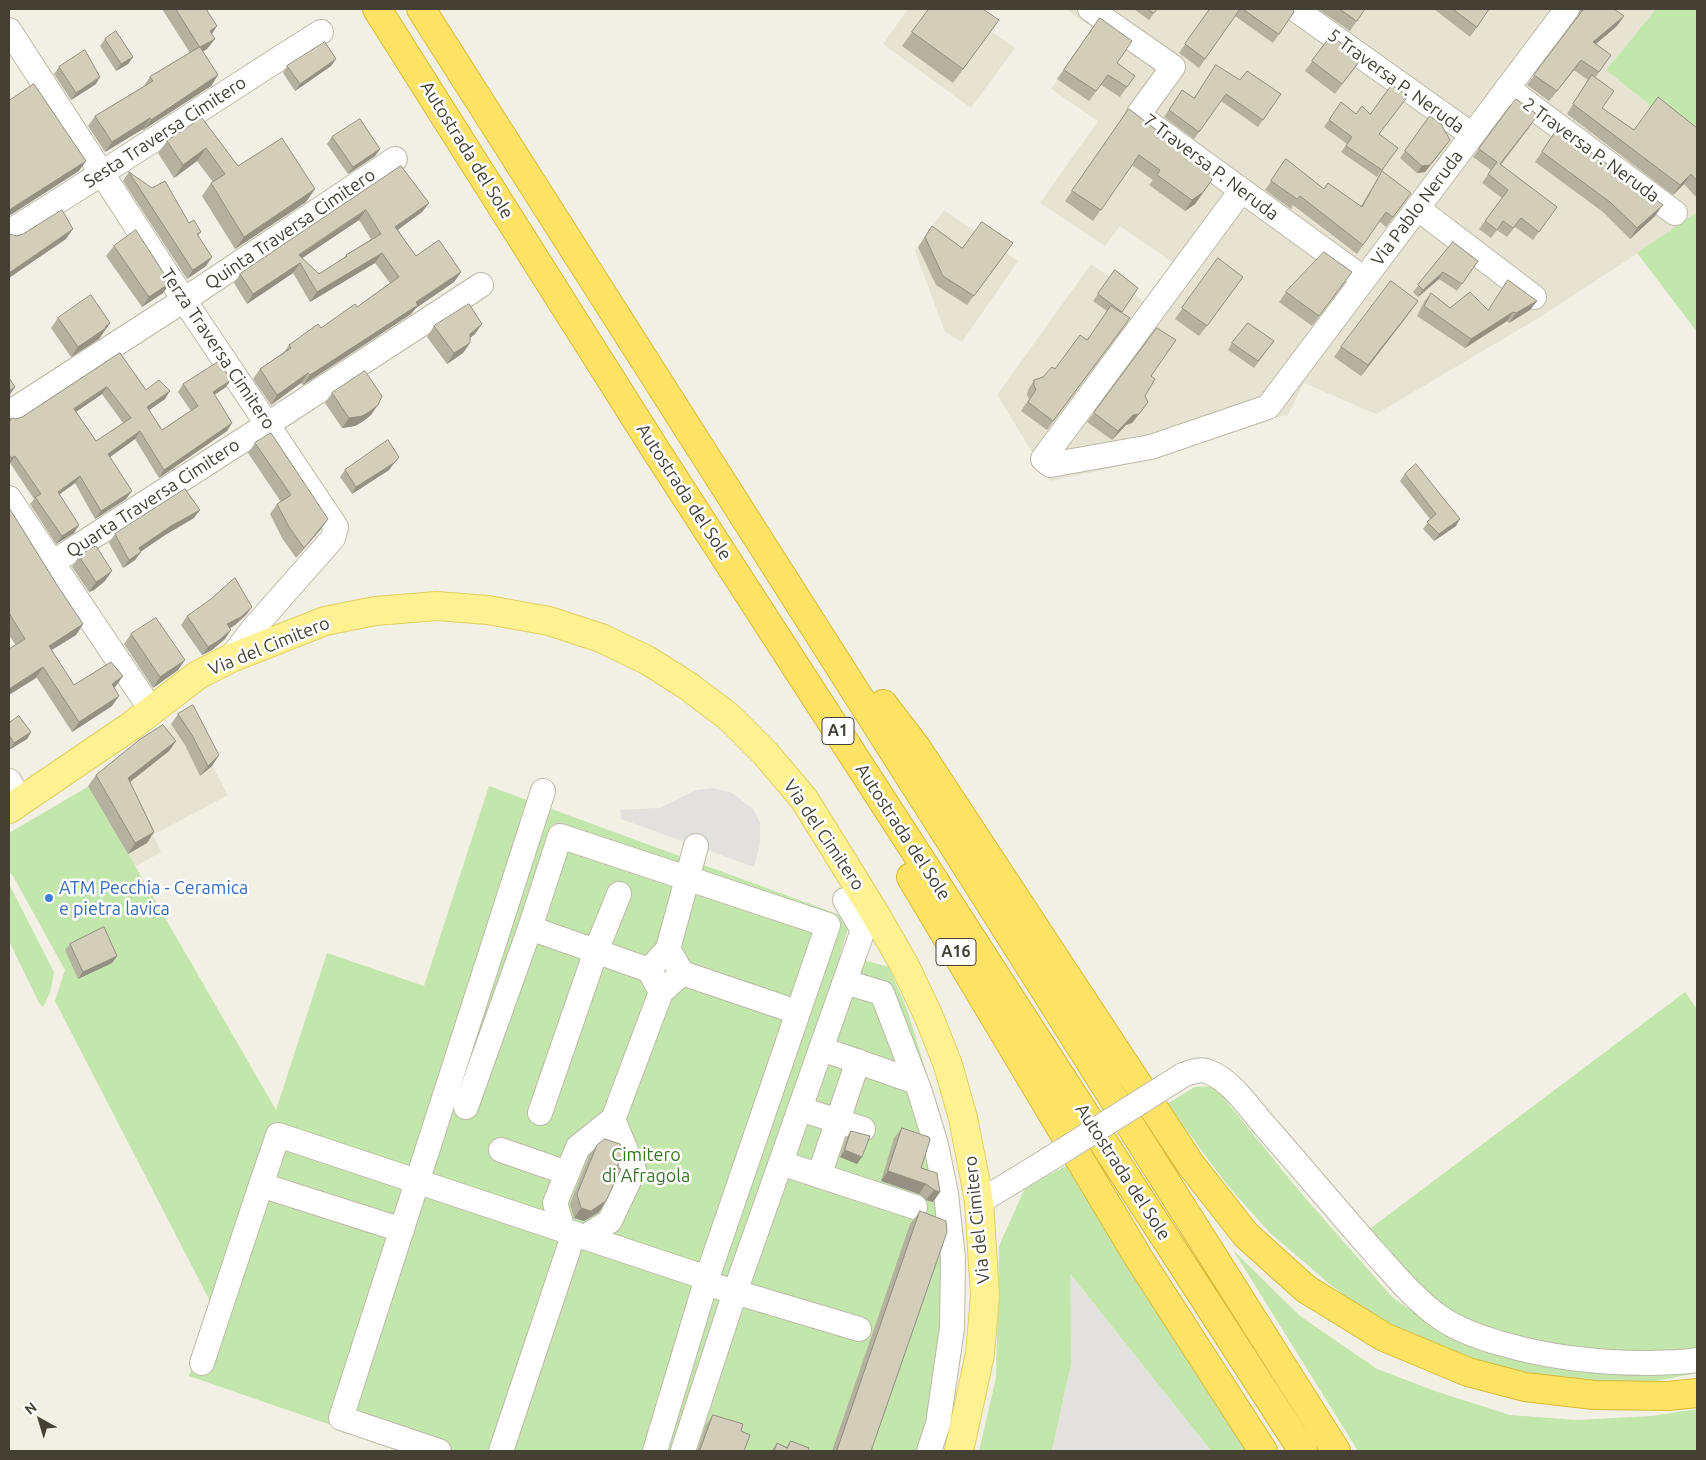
<!DOCTYPE html>
<html>
<head>
<meta charset="utf-8">
<style>
	body { margin:0 }
	#map { position:relative; width:1706px; height:1460px; overflow:hidden; background:#f2f0e4; font-family:Ubuntu,sans-serif }
	canvas { display:block }
	.frame { position:absolute; inset:0; border:10px solid #444034; pointer-events:none }
	.north { position:absolute; left:15px; top:1395px; width:50px; height:50px; -webkit-text-stroke:4px #fff; paint-order:stroke; rotate:321deg; font-size:14px; font-weight:700; line-height:20px; text-align:center; color:#444034 }
	.north::after { content:''; display:block; margin:auto; width:18px; height:22px; background:#444034; clip-path:polygon(50% 0,100% 100%,50% 72%,0 100%) }
</style>
</head>
<body>
<div id="map">
<canvas width="1706" height="1460"></canvas>
<div class="frame"></div>
<div class="north">N</div>
</div>
<script>
const c = document.querySelector('canvas').getContext('2d');
c.lineJoin = 'round';
function fillPath(path, color) {
  c.fillStyle = color;
  c.fill(path, 'evenodd');
}
function trace(path, color, width, dash) {
  c.strokeStyle = color;
  c.lineWidth = width;
  c.lineCap = dash ? 'butt' : 'round';
  c.setLineDash(dash || []);
  c.stroke(path);
}
function drawText(font, color, halo, rows, align = 'center') {
  c.font = font + ' Ubuntu,sans-serif';
  c.lineWidth = 5;
  c.setLineDash([]);
  c.textBaseline = 'middle';
  c.strokeStyle = halo;
  c.fillStyle = color;
  for (const [text, x, y, turn = 0] of rows) {
    c.save();
    c.translate(x, y);
    c.rotate((+turn || 0) * Math.PI / 180);
    c.textAlign = isNaN(turn) ? turn : align;
    if (halo) c.strokeText(text, 0, 0);
    c.fillText(text, 0, 0);
    c.restore();
  }
}
const residential = new Path2D(`
	M908,9H960L1015,48L971,108L883,44Z
	M1065,9H1656L1606,70L1697,143V212L1626,261L1537,319L1376,414L1304,383L1288,415L1265,420L1121,466L1050,481L997,395L1091,264L1145,302L1173,263L1120,226L1105,246L1040,203L1098,121L1051,89L1093,28Z
	M944,210L1018,261L962,342L945,332L915,251Z
	M185,715L228,795L153,835L161,852L135,867L89,786L132,751Z`);
const green = new Path2D(`
	M1656,9H1697V143L1606,70Z
	M1697,212V332L1637,253Z
	M89,786L276,1110L327,953L424,986L489,786L851,919L840,954L889,967L908,1012L947,1141L953,1166L962,1267L937,1451H406L189,1376L212,1305L55,1001L65,970L13,876L9,872V833Z
	M9,884L54,972L50,993L43,1007L39,1003L9,941Z
	M1685,992L1697,1009V1357L1587,1354L1487,1328L1449,1310L1431,1298L1367,1231Z
	M1214,1086L1301,1193L1392,1297L1444,1334L1697,1363V1373L1646,1383L1574,1381L1522,1371L1469,1358L1420,1339L1366,1311L1332,1286L1269,1232L1228,1186L1167,1104L1195,1087Z
	M1073,1162L1253,1451H1211L1071,1275V1365L1052,1451H979L996,1378L999,1246L1025,1188Z
	M1233,1250L1300,1316L1377,1369L1438,1392L1510,1415L1578,1420L1651,1416L1697,1409V1451H1358Z`);
const parking = new Path2D(`
	M713,788L732,793L752,808L760,822V844L754,867L621,819L620,810L659,808L697,790Z
	M1070,1274L1211,1451H1052L1071,1365Z`);
const minor = new Path2D(`
	M1090,9L1173,67L1138,115L1364,279
	M1295,9L1472,135
	M9,30L184,300L336,527L333,538L252,630L231,658
	M1507,88L1675,213
	M1241,191L1043,459L1050,465L1151,447L1268,407L1567,9
	M1417,208L1534,297
	M9,232C114,167 216,98 321,32
	M9,413L184,300L395,159
	M9,498L152,711
	M52,563L268,424L481,285
	M9,781L21,801
	M530,928L649,970
	M668,949L649,970L661,992L682,973L668,949L696,846
	M682,973L797,1012
	M845,982L882,993L920,1092L936,1145L946,1194L953,1258L952,1328L938,1424L929,1451
	M822,1049L916,1082
	M1183,1075C1191,1072 1201,1068 1209,1072C1232,1081 1249,1108 1265,1126C1302,1168 1337,1210 1374,1252C1394,1274 1416,1301 1441,1318C1460,1331 1481,1338 1503,1344C1551,1358 1598,1363 1648,1363C1665,1362 1681,1363 1697,1360
	M466,1107L530,928L560,836L828,925L707,1278
	M800,1109L863,1129
	M540,1113L596,951L619,894
	M608,1133L661,992
	M501,1150L567,1173
	M781,1163L915,1207
	M819,1176L858,1061
	M261,1185L278,1135L707,1278L655,1451
	M979,1202L1048,1160
	M563,1230L555,1203L578,1147L613,1119L634,1170L610,1221L585,1237
	M705,1283L735,1292L863,930L845,900
	M202,1363L261,1185L402,1230
	M439,1451L341,1418L543,791
	M501,1451L574,1233
	M683,1451L735,1292L859,1329`);
const major = new Path2D(`
	M9,809L131,726L198,675L231,658L325,621L375,611L437,606L488,610L549,621L601,638L647,660L688,686L729,717L765,753L804,799L874,912L905,966L929,1017L948,1065L963,1118L975,1179L979,1202L985,1296L980,1354L959,1451`);
const highway = new Path2D(`
	M377,9L655,449L1303,1451
	M421,9L962,859L1336,1451
	M883,704L916,747L1191,1165L1246,1235L1306,1289L1384,1337L1468,1372L1525,1387L1594,1395L1668,1396L1697,1393
	M911,877L1138,1257L1263,1451`);
const minorBridge = new Path2D(`
	M1048,1160L1183,1075`);
const wall = new Path2D(`
	M162,9H206L217,26L211,34L207,49L203,51L218,75L211,86L143,130V129L105,152L88,126L95,116L143,87L150,77L190,53Z
	M929,9L999,20L953,83L902,46Z
	M1134,9H1157L1149,20Z
	M1210,9H1292L1294,12L1273,43L1235,16L1199,68L1179,53Z
	M1318,9H1365L1350,31Z
	M1434,9H1489L1470,37Z
	M1580,9H1614L1624,16L1617,26L1596,44L1611,55L1595,78L1602,108L1634,130L1697,128V198L1684,184L1673,195L1567,114L1588,80L1574,70L1549,101L1527,85L1579,16Z
	M1100,18L1117,63L1135,76L1120,97L1101,85L1089,101L1057,79Z
	M1331,36L1362,58L1335,94L1305,71Z
	M105,39L133,57L128,64L116,71L100,46Z
	M336,59L331,66L295,91L283,73L287,66Z
	M59,67L96,84L71,100L54,74Z
	M1240,80L1281,94L1258,127L1221,101L1194,139L1164,117L1182,90L1194,98Z
	M1341,102L1379,134L1398,148L1377,177L1341,152L1347,144L1324,127Z
	M1129,109L1212,180L1195,204L1185,211L1149,185L1153,180L1132,165L1093,221L1065,201Z
	M1430,116L1445,147L1425,172L1417,173L1400,158Z
	M202,118L238,166L306,202L235,249L202,196L211,183L213,182L197,161L174,178L158,153L167,141Z
	M1532,124L1501,165L1557,207L1533,240L1515,227L1507,237L1497,230L1491,238L1479,229L1502,198L1482,183L1491,170L1473,157L1479,149Z
	M1558,128L1655,216L1630,239L1603,212L1535,162Z
	M332,137L380,149L375,156L348,174L327,144Z
	M1286,159L1324,189L1361,206L1382,171L1405,202L1386,227L1379,221L1357,254L1293,205L1291,209L1265,190Z
	M401,166L429,203L422,212L398,230L416,256L461,272L454,282L416,308L411,314L303,385L301,383L271,405L253,379L260,369L284,352L289,345L321,328L357,307L390,283L375,263L310,302L293,273L247,304L234,283L240,274ZM359,220L371,239L346,255L343,259L319,274L302,258Z
	M129,172L189,223L201,232L198,236L206,266L187,279L123,181Z
	M932,226L962,248L1013,243L967,305L936,285L918,247Z
	M1453,242L1478,261L1457,291L1439,279L1418,297L1413,292Z
	M114,246L170,283L163,293L142,307L106,256Z
	M1218,258L1236,287L1199,336L1175,319Z
	M1115,270L1138,288L1121,313L1123,328L1047,430L1021,411L1029,399L1027,395L1028,390L1034,380L1043,377L1055,369L1087,340L1107,311L1093,301Z
	M1345,282L1312,326L1279,302L1286,292Z
	M1431,293L1450,308L1487,310L1537,301L1530,310L1509,323L1507,321L1465,348L1417,316L1424,302Z
	M1418,301L1361,376L1334,357L1341,347Z
	M58,318L110,323L99,339L71,357L51,328Z
	M434,326L475,334L470,338V343L463,353L447,364L427,337Z
	M1274,341L1254,368L1228,350L1232,343Z
	M120,353L146,390L165,399L149,410L162,430L191,411L178,392L183,384L226,387L214,395L232,423L227,431L159,478L135,439L110,457L126,499L95,519L75,483L60,494L74,533L56,544L30,504L34,499L10,463L9,464V422L11,418L16,419L22,417ZM102,394L123,423L96,441L76,412Z
	M1151,376L1145,396L1148,402L1132,423L1126,425L1112,440L1087,422L1094,413Z
	M332,393L371,415L362,422L355,426L342,428L325,403Z
	M255,443L328,519L321,529L296,558L282,538L270,514L277,504L281,502L248,453Z
	M345,470H389L352,494L340,477Z
	M1405,474L1456,526L1434,541L1423,529L1430,519L1400,481Z
	M9,508L57,585L83,624L76,635L51,650L74,685L116,686L114,688L112,706L72,732L9,635Z
	M194,518L165,535L141,551L135,560L123,568L109,543L115,534Z
	M79,556L105,581L94,590L89,592L72,567Z
	M252,607L246,615L235,625L230,628L225,639L212,650L202,655L181,625L187,616Z
	M131,634L178,670L153,688L124,644Z
	M178,714L219,755L212,766L200,776L185,745L171,724Z
	M9,723L31,732L27,739L9,750Z
	M176,741L169,751L130,782L154,832L147,843L128,854L88,786L96,775Z
	M70,944L117,956L112,963L78,979L65,950Z
	M902,1128L921,1168L940,1192L933,1202L926,1200L919,1194L881,1181L894,1138Z
	M851,1131L857,1164L840,1157L846,1138Z
	M597,1145L617,1168L606,1201L599,1212L584,1221L574,1218L570,1204L589,1156Z
	M920,1211L871,1451H832L910,1224Z
	M713,1415L741,1431L744,1451H697L706,1425Z
	M791,1441L808,1451H771L777,1443L786,1447Z`);
const shadedWall = new Path2D(`
	M1624,16L1617,26L1586,52L1593,42Z
	M217,26L210,37V31Z
	M215,39L207,49L193,57L200,47Z
	M133,57L128,64L116,71L121,64Z
	M336,59L331,66L295,91L300,84Z
	M1581,60L1574,70L1549,101L1557,91Z
	M218,75L211,86L143,130L151,120Z
	M100,77L96,84L71,100L76,93Z
	M150,118L143,129L105,152L112,142Z
	M1450,140L1425,172L1417,173L1422,166Z
	M206,148L197,161L174,178L183,165Z
	M380,149L375,156L348,174L353,167Z
	M86,161L79,171L9,216V210Z
	M1691,174L1684,184L1673,195L1680,185Z
	M1212,180L1195,204L1185,211L1192,200Z
	M315,189L306,202L235,249L244,237Z
	M429,203L422,212L389,236L395,227Z
	M1663,205L1655,216L1630,239L1637,228Z
	M366,210L359,220L292,265L299,255Z
	M73,229L66,239L9,278V273Z
	M382,253L375,263L310,302L317,292Z
	M212,257L206,266L187,279L193,270Z
	M300,263L293,273L247,304L253,294Z
	M461,272L454,282L416,308L411,314L303,385L310,375Z
	M1443,272L1439,279L1418,297L1423,290Z
	M170,283L163,293L142,307L149,297Z
	M1418,301L1411,311L1361,376L1368,365Z
	M1537,301L1530,310L1509,323L1516,313Z
	M1513,312L1507,321L1465,348L1471,339Z
	M110,323L99,339L71,357L78,347Z
	M482,324L475,334L462,344L470,334Z
	M470,343L463,353L447,364L454,353Z
	M308,373L301,383L271,405L277,395Z
	M231,380L226,387L207,400L213,392Z
	M15,387L9,396V391Z
	M107,387L102,394L68,417L74,409Z
	M170,391L165,399L142,415L147,407Z
	M1148,402L1132,423L1126,425L1112,440L1118,431L1133,415Z
	M378,405L371,415L362,422L355,426L342,428L349,418Z
	M232,423L227,431L159,478L164,470Z
	M140,431L135,439L103,462L108,454Z
	M15,456L10,463L9,464V462L11,458Z
	M399,457L389,470L352,494L356,487Z
	M80,476L75,483L53,499L58,492Z
	M132,491L126,499L95,519L101,511Z
	M200,510L194,518L165,535L133,557L139,548L171,526Z
	M328,519L321,529L296,558L304,548Z
	M1460,519L1456,526L1434,541L1439,534Z
	M79,525L74,533L56,544L62,536Z
	M141,552L135,560L123,568L129,560Z
	M112,571L105,581L94,590L89,592L96,582Z
	M252,607L246,615L235,625L221,633L227,624Z
	M83,624L76,635L42,656L49,646Z
	M231,630L225,639L212,650L202,655L208,647Z
	M185,660L178,670L153,688L160,677Z
	M43,667L36,678L9,695V689Z
	M123,676L116,686L105,695L112,684Z
	M119,696L112,706L72,732L79,722Z
	M31,732L27,739L9,750L14,743Z
	M176,741L169,751L121,789L128,778Z
	M219,755L212,766L200,776L208,766Z
	M154,832L147,843L128,854L135,843Z
	M117,956L112,963L78,979L83,972Z
	M845,1150L862,1157L857,1164L840,1157Z
	M888,1171L926,1184L919,1194L881,1181Z
	M934,1190L940,1192L933,1202L926,1200Z
	M606,1201L599,1212L584,1221L574,1218L581,1208Z`);
const building = new Path2D(`
	M176,9H206L217,26L210,31L215,39L200,47Z
	M929,9H983L999,20L963,69L912,32Z
	M1148,9H1157L1154,13Z
	M1210,9H1240L1205,59L1185,44Z
	M1243,9H1292L1294,12L1279,34Z
	M1340,9H1365L1357,21Z
	M1453,9H1489L1477,27Z
	M1584,9H1614L1624,16L1593,42L1611,55L1599,72L1581,60L1557,91L1534,75Z
	M1100,18L1132,41L1117,63L1135,76L1127,87L1108,75L1096,91L1064,70Z
	M116,31L133,57L121,64L105,39Z
	M1331,36L1362,58L1342,84L1312,61Z
	M325,42L336,59L300,84L287,66Z
	M200,47L218,75L151,120L150,118L112,142L95,116L153,81L150,77Z
	M85,50L100,77L76,93L59,67Z
	M1216,65L1240,80L1247,71L1281,94L1263,120L1226,94L1199,132L1169,110L1182,90L1194,98Z
	M1592,75L1614,91L1602,108L1634,130L1658,97L1697,128V181L1691,174L1680,185L1573,104Z
	M34,84L86,161L9,210V101Z
	M1392,85L1408,96L1379,134L1398,148L1382,170L1346,146L1352,137L1329,120L1341,102L1356,114L1362,106L1370,114Z
	M1516,99L1538,115L1500,164L1557,207L1539,232L1521,218L1513,228L1503,221L1497,230L1485,221L1508,190L1488,174L1497,162L1479,149Z
	M1129,109L1209,170L1212,180L1202,193L1192,200L1157,175L1160,170L1139,155L1101,210L1072,191Z
	M1430,116L1441,124L1450,140L1430,165L1422,166L1405,151Z
	M202,118L238,166L282,138L315,189L244,237L211,183L225,174L206,148L183,165L167,141Z
	M360,119L380,149L353,167L332,137Z
	M1558,128L1663,205L1637,228L1610,202L1542,152Z
	M1286,159L1324,189L1328,183L1362,207L1382,171L1411,193L1393,217L1386,212L1363,245L1300,196L1297,199L1271,181Z
	M401,166L429,203L395,227L416,256L439,240L461,272L416,302L418,305L310,375L308,373L277,395L260,369L291,348L289,345L318,324L321,328L355,304L357,307L399,277L382,253L317,292L300,263L253,294L240,274ZM366,210L381,234L346,255L347,256L319,274L299,255Z
	M129,172L152,188L165,181L189,223L194,220L201,232L197,234L212,257L193,270Z
	M62,210L73,229L9,273V234L17,236L23,234Z
	M982,222L1013,243L974,296L943,276L925,237L932,226L962,248Z
	M136,230L170,283L149,297L114,246Z
	M1453,242L1478,261L1462,284L1443,272L1423,290L1418,285Z
	M1324,252L1352,272L1319,316L1286,292Z
	M1218,258L1243,277L1207,326L1182,308Z
	M1115,270L1138,288L1122,312L1098,294Z
	M1508,280L1537,301L1516,313L1513,312L1471,339L1424,306L1431,293L1450,308L1470,292L1488,310Z
	M1391,281L1418,301L1368,365L1341,347Z
	M91,295L110,323L105,327L106,328L78,347L58,318Z
	M469,304L482,324L470,334V343L454,353L434,326Z
	M1111,306L1130,318L1053,421L1028,402L1036,390L1034,385V380L1043,377L1052,367L1055,369L1080,335L1087,340Z
	M1248,323L1274,341L1258,361L1232,343Z
	M1157,328L1176,340L1151,376L1155,379L1145,396L1148,402L1139,414L1133,415L1118,431L1094,413Z
	M120,353L146,390L159,380L170,391L147,407L162,430L198,406L183,384L219,361L231,380L213,392L232,423L164,470L140,431L108,454L132,491L101,511L80,476L58,492L79,525L62,536L35,497L41,494L15,456L11,458L9,454V424L11,418L16,419L22,417ZM107,387L131,418L96,441L74,409Z
	M365,371L382,396L378,405L369,412L362,416L349,418L332,393Z
	M9,378L15,387L9,391Z
	M271,433L328,519L304,548L289,527L277,504L291,495L255,443Z
	M388,440L399,457L394,463L356,487L345,470Z
	M1416,464L1460,519L1439,534L1427,522L1436,514L1405,474Z
	M185,489L200,510L171,526L139,548L141,552L129,560L115,534Z
	M9,508L18,522L57,585L83,624L49,646L74,685L111,662L123,676L112,684L119,696L79,722L43,667L9,689V649L25,639L9,613Z
	M96,546L112,571L101,579L96,582L79,556Z
	M235,578L252,607L241,617L227,624L231,630L218,641L208,647L187,616L211,599Z
	M156,618L185,660L160,677L131,634Z
	M193,705L219,755L208,766L192,735L178,714Z
	M19,716L31,732L14,743L9,735V723Z
	M163,725L176,741L128,778L154,832L135,843L96,775L139,740Z
	M104,927L117,956L83,972L70,944Z
	M902,1128L929,1137L930,1140L921,1168L937,1173L940,1192L934,1190L926,1184L888,1171Z
	M851,1131L870,1136L862,1157L845,1150Z
	M605,1139L620,1144L623,1151L617,1168L621,1169L606,1201L591,1211L581,1208L577,1194L597,1145Z
	M920,1211L946,1221L947,1232L871,1451H837Z
	M713,1415L743,1424L741,1431L750,1435L744,1451H700Z
	M791,1441L809,1448L808,1451H774L777,1443L787,1448Z`);
const markers = [
	[49,898,5,"#3f7fe0"]
];
const shields = [
	[838,731,32],
	[956,952,40]
];
const shieldNames = [
	["A1",838,731],
	["A16",956,952]
];
const streetNames = [
	["5 Traversa P. Neruda",1396,81,36],
	["Sesta Traversa Cimitero",165,132,-33],
	["Autostrada del Sole",467,150,58],
	["2 Traversa P. Neruda",1591,150,36],
	["7 Traversa P. Neruda",1211,167,37],
	["Via Pablo Neruda",1417,208,-53],
	["Quinta Traversa Cimitero",290,229,-34],
	["Terza Traversa Cimitero",218,349,56],
	["Autostrada del Sole",684,492,57],
	["Quarta Traversa Cimitero",153,498,-33],
	["Via del Cimitero",269,646,-22],
	["Autostrada del Sole",903,832,57],
	["Via del Cimitero",824,835,56],
	["Autostrada del Sole",1123,1172,57],
	["Via del Cimitero",977,1220,-96]
];
const shopNames = [
	["ATM Pecchia - Ceramica",59,888],
	["e pietra lavica",59,909]
];
const parkNames = [
	["Cimitero",646,1155],
	["di Afragola",646,1176]
];
fillPath(residential, '#e6e3d2');
fillPath(green, '#c3e6ad');
fillPath(parking, '#e3e1dd');
trace(minor, '#bdb9a7', 26);
trace(major, '#e2d162', 30);
trace(highway, '#dbba35', 30);
trace(minor, '#fff', 24);
trace(major, '#fdf192', 28);
trace(highway, '#fce365', 28);
trace(minorBridge, '#bdb9a7', 26, []);
trace(minorBridge, '#fff', 24);
fillPath(wall, '#b5b1a0');
fillPath(shadedWall, '#949082');
fillPath(building, '#d3ceba');
trace(building, '#949082', 1);
for (const [x, y, r, color] of markers) {
  const dot = new Path2D();
  dot.arc(x, y, r, 0, 2 * Math.PI);
  c.fillStyle = color;
  c.fill(dot);
  trace(dot, '#fff', 2);
}
for (const [x, y, w] of shields) {
  const box = new Path2D();
  box.roundRect(x - w / 2, y - 13.5, w, 27, 4);
  c.fillStyle = '#fff';
  c.fill(box);
  trace(box, '#444034', 1);
}
drawText('bold 16px', '#444034', null, shieldNames);
drawText('18px', '#444034', '#fff', streetNames);
drawText('18px', '#366cbe', '#fff', shopNames, 'left');
drawText('18px', '#387529', '#fff', parkNames);
</script>
</body>
</html>
